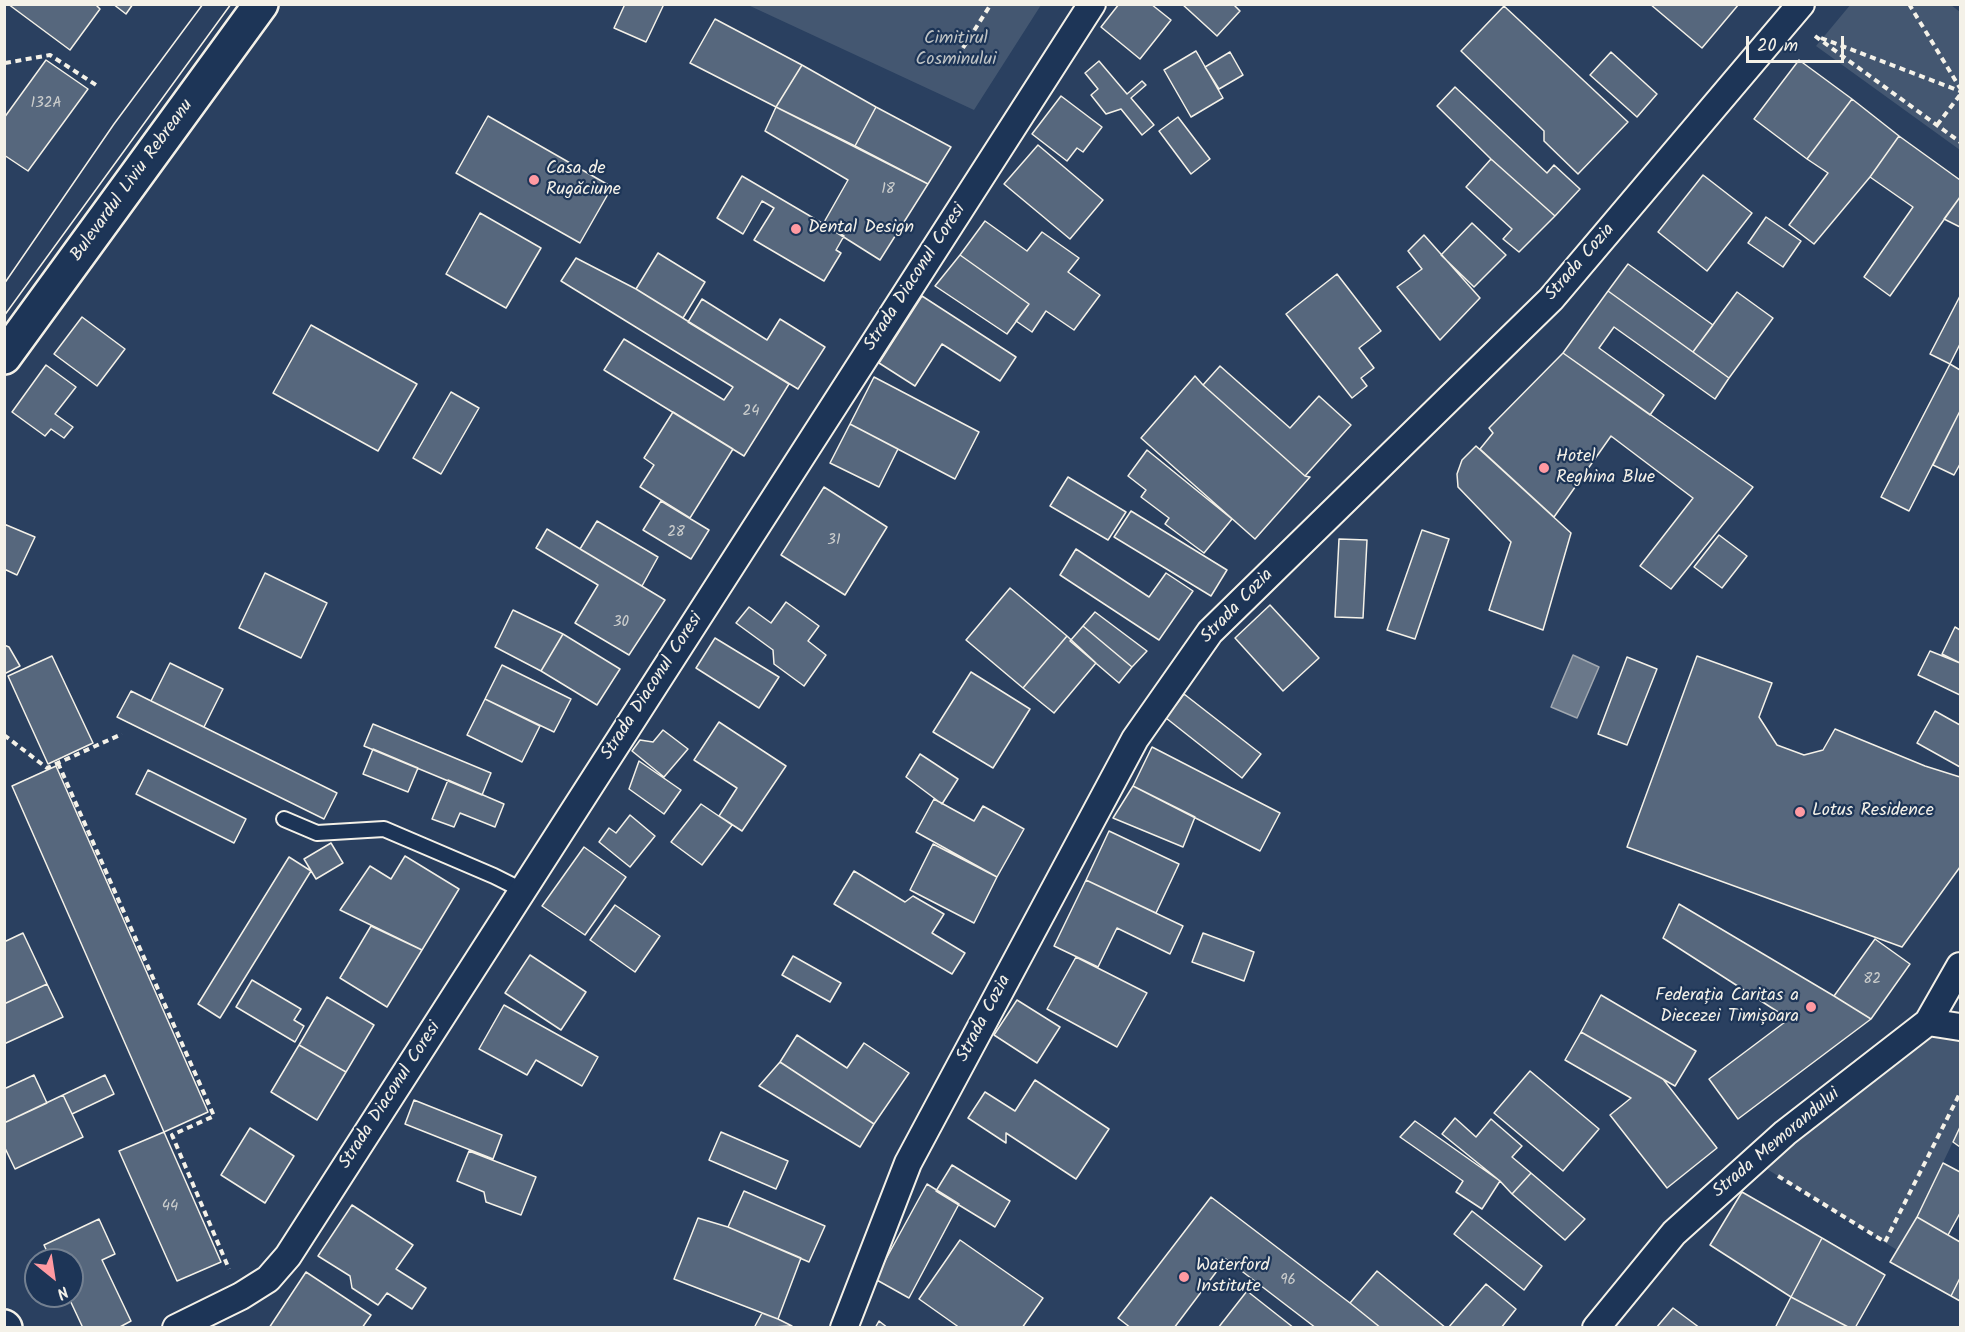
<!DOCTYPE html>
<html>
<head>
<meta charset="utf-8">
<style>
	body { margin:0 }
	#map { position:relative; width:1965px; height:1332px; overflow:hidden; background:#2a4060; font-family:Kalam,sans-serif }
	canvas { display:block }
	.frame { position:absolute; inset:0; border:6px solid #f4f1e8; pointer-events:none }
	.north { position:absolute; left:24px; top:1248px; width:60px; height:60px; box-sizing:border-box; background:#1d3557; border:2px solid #738091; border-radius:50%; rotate:150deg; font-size:16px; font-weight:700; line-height:24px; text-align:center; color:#f4f1e8 }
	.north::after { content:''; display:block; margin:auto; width:21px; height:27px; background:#ff9aa2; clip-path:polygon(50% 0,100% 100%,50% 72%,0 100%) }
	.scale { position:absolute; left:1746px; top:36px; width:98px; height:27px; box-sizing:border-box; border:3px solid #f4f1e8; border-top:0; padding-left:8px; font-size:18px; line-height:21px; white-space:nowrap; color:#f4f1e8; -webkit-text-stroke:4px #1d3557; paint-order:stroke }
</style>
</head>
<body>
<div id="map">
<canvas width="1965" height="1332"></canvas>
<div class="frame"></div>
<div class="north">N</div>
<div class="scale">20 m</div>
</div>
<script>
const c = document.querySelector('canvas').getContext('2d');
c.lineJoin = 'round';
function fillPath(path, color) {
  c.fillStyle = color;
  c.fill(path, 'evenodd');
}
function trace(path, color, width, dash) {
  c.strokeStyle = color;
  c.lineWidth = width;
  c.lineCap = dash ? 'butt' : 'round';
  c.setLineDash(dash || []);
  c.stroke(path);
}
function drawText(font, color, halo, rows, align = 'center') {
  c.font = font + ' Kalam,sans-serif';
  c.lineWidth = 4.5;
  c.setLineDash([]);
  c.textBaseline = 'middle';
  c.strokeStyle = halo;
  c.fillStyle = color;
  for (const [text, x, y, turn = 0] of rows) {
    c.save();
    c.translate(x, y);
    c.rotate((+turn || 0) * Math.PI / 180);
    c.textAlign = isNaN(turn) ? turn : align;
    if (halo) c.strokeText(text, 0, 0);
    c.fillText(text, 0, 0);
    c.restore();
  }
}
const green = new Path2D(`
	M1851,4L1951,5L1960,12V150L1816,46Z
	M748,5H1041L974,110Z
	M1928,1022L1960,1027V1127L1917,1217L1897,1250L1754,1161Z`);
const water = new Path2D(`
	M1573,655L1599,667L1577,718L1551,707Z`);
const building = new Path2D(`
	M8,4H95L100,9L70,50Z
	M113,4H133L126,14Z
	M625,4H664L646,42L614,28Z
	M1119,4H1151L1171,20L1140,59L1101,27Z
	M1182,4H1233L1240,11L1217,36Z
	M1650,4H1739L1702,48Z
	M1504,6L1628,122L1578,174L1544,141V131L1461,51Z
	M715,19L802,65L776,107L690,63Z
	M1196,51L1223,98L1191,117L1164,70Z
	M1230,52L1243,75L1219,89L1205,67Z
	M1611,52L1657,94L1637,117L1590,75Z
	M46,60L88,89L28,171L4,155V118Z
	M1799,60L1852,99L1807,159L1754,119Z
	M1099,61L1127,94L1142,81L1146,85L1131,98L1154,125L1142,135L1121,109L1106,114L1091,95L1098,89L1085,73Z
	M802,65L876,107L855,146L776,107Z
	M1455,87L1547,173L1554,165L1580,189L1555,216L1491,159L1437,106Z
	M1061,96L1102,127L1083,152L1077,148L1067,161L1032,134Z
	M1852,99L1899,136L1870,177L1814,244L1789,225L1828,173L1807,159Z
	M776,107L928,184L880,260L823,224L848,180L765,131Z
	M876,107L951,147L928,184L855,146Z
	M488,116L612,187L580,243L456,173Z
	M1178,117L1210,159L1191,174L1159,131Z
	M1899,136L1960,180V197L1890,296L1864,277L1913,207L1870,177Z
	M1038,145L1103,200L1070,239L1004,184Z
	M1491,159L1555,216L1519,252L1503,239L1512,229L1466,187Z
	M1703,175L1752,213L1707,271L1658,232Z
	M742,176L844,236L836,250L841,253L824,281L754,240L774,208L762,201L743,234L717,218Z
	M1960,197V227L1944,219Z
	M480,213L541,248L506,308L446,274Z
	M1766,217L1801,241L1783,267L1748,243Z
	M985,221L1027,251L1042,232L1079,258L1068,272L1100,295L1074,330L1046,311L1032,332L1016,321L1029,304L960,255Z
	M1472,223L1506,255L1474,287L1441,255Z
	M1424,235L1480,298L1440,340L1397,287L1422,269L1408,251Z
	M658,253L705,282L683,318L636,289Z
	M960,255L1029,304L1007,334L935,286Z
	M576,258L636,289L789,384L744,456L604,370L624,339L724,400L733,387L561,281Z
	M1628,264L1713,325L1693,352L1608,291Z
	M1337,274L1381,331L1359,348L1374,368L1361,378L1367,386L1352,398L1286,314Z
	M1608,291L1729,378L1715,399L1614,327L1599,348L1664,395L1650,415L1563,353Z
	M1737,292L1773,318L1729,378L1693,352Z
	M922,296L1016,357L1000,381L942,344L915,386L879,363Z
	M1960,296V344L1950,364L1930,354Z
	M702,299L767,340L780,319L825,347L798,389L688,322Z
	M82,317L125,349L97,386L54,354Z
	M311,325L417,384L378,451L273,393Z
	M1563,353L1753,487L1671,589L1640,566L1693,498L1611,436L1554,517L1480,449L1493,433L1489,428Z
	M1950,364L1960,370V411L1909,511L1881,497Z
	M46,365L76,387L55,414L73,427L64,438L51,429L45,436L12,412Z
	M1220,366L1290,428L1319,396L1351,425L1305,476L1203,385Z
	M1195,376L1203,385L1305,476L1310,477L1255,539L1141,438Z
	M874,377L979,432L955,479L850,424Z
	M451,392L479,408L441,474L413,458Z
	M1960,411V464L1954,475L1933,465Z
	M673,412L733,449L690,518L640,487L654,465L644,458Z
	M850,424L898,449L879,487L830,463Z
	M1476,446L1571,533L1543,630L1489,610L1511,542L1458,487L1457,474L1462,460Z
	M1147,450L1232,519L1204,553L1165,524L1169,518L1141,497L1146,490L1128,476Z
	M1068,477L1126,512L1108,540L1050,506Z
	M824,487L887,527L845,595L781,555Z
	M661,501L709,530L691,559L643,530Z
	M1131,511L1227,570L1211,596L1114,537Z
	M597,521L658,557L642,586L580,549Z
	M4,524L35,537L17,575L4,569Z
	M547,529L665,600L629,655L575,623L598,585L536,548Z
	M1422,530L1449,539L1415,639L1387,630Z
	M1719,535L1747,556L1722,588L1694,567Z
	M1339,539L1367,540L1363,618L1335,617Z
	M1076,549L1149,597L1166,573L1193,591L1159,640L1060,575Z
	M265,573L327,603L301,658L239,628Z
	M1010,588L1067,636L1023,688L966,640Z
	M786,602L819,626L808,641L826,655L804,686L774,664L773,650L736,623L749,607L771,623Z
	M1270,605L1319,658L1283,691L1235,638Z
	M513,610L563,634L541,671L495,647Z
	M1095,612L1147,651L1132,667L1083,626Z
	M1083,626L1132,667L1119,683L1070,641Z
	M1955,627L1960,630V663L1942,654Z
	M563,634L620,669L597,705L541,671Z
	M1067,636L1096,663L1054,713L1023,688Z
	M715,638L779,677L759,708L696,668Z
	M4,645L9,647L20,666L4,674Z
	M1930,651L1960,663V695L1918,675Z
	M52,656L93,743L48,764L8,676Z
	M1697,656L1772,683L1759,717L1777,745L1804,755L1823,750L1835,729L1925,766L1960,777V867L1902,947L1627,847Z
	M1627,657L1657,669L1627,745L1598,734Z
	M170,663L223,689L204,727L151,701Z
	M502,665L571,699L554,732L485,699Z
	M971,672L1030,709L993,768L933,732Z
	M131,691L337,793L324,819L117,717Z
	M1184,694L1261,754L1242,778L1166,718Z
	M485,699L540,726L522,762L467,735Z
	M1935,711L1960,725V767L1917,743Z
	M719,722L786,766L742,831L719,816L737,788L694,760Z
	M373,724L491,773L482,795L364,746Z
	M663,730L688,749L664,777L632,751L640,740L653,742Z
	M1152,747L1280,813L1260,851L1133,786Z
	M373,749L418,768L408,792L363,774Z
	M920,754L958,779L942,804L906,777Z
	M639,761L681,790L664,814L629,789Z
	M56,766L208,1112L164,1132L12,786Z
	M148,770L246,819L234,843L136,794Z
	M448,780L504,804L495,827L460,813L454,827L432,819Z
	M1133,786L1195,817L1183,847L1113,818Z
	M934,799L974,821L983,806L1024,829L997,877L916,832Z
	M701,804L732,825L702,865L671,842Z
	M630,815L655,836L630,867L599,842L609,828L616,833Z
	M1109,831L1179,864L1156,913L1086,880Z
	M331,843L343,863L316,879L304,859Z
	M933,844L997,877L974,923L910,890Z
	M584,847L626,877L585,935L542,906Z
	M405,856L459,889L422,950L340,910L370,866L391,879Z
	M289,857L311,871L220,1018L198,1004Z
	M854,871L905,902L913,896L944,914L932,933L965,953L952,974L834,904Z
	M1086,880L1183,926L1170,954L1117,928L1098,967L1054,946Z
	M1679,904L1834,996L1871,1019L1738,1119L1709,1079L1789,1019L1663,938Z
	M615,905L660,936L635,972L590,940Z
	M371,926L422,950L387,1007L340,978Z
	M23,933L47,984L4,1004V942Z
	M1203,933L1254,952L1244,981L1192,962Z
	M1875,939L1910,964L1871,1019L1834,996Z
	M530,955L586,992L561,1030L505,993Z
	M793,956L841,983L830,1002L782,975Z
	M1076,957L1147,993L1117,1047L1047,1009Z
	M252,980L301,1009L294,1020L304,1026L295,1042L236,1007Z
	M47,984L63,1017L4,1044V1004Z
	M1601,995L1696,1051L1675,1086L1581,1032Z
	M327,997L374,1025L346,1072L299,1045Z
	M1017,1000L1060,1027L1037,1063L994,1035Z
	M504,1005L598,1057L582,1086L536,1060L527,1075L479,1049Z
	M1581,1032L1663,1079L1717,1148L1667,1188L1610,1115L1631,1098L1565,1060Z
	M797,1035L847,1068L864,1043L909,1073L874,1124L780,1062Z
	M299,1045L346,1072L317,1120L271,1092Z
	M780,1062L874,1124L860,1147L759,1086Z
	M1530,1071L1599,1129L1563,1171L1494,1113Z
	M34,1075L47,1103L4,1123V1089Z
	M105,1075L114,1094L72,1114L63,1095Z
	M1035,1080L1109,1129L1076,1179L1006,1133V1143L968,1118L985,1092L1015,1111Z
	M63,1095L83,1137L15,1169L4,1146V1123Z
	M414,1100L502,1135L493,1159L405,1124Z
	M1455,1118L1476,1137L1491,1119L1522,1146L1512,1157L1531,1173L1512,1194L1500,1181L1442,1134Z
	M1415,1121L1500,1181L1482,1209L1456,1192L1463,1181L1400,1137Z
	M1960,1127V1147L1953,1142Z
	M250,1128L294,1156L265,1203L221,1175Z
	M164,1132L221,1262L177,1281L119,1151Z
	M721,1132L788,1161L776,1189L709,1160Z
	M469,1151L536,1177L521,1215L486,1202L484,1192L457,1181Z
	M1943,1163L1960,1172V1213L1948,1235L1917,1217Z
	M952,1165L1010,1201L995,1227L936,1191Z
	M1531,1173L1585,1219L1565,1240L1512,1194Z
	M927,1184L959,1204L909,1298L875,1279Z
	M744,1191L825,1226L809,1262L728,1227Z
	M1742,1192L1822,1238L1791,1297L1710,1245Z
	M1211,1197L1350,1303L1381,1328H1316L1226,1259L1174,1328H1131L1118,1318Z
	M352,1205L413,1245L396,1269L426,1288L412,1309L387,1293L378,1305L352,1288L350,1276L318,1256Z
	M1472,1211L1542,1266L1524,1290L1454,1234Z
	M1917,1217L1960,1242V1278L1951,1296L1890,1262Z
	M698,1218L728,1227L801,1258L778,1319L674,1279Z
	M99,1219L115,1254L102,1260L131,1321L118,1328H83L68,1296H72V1260H51L44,1245Z
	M1822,1238L1885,1275L1855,1328H1850L1791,1297Z
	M960,1240L1043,1298L1022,1328H960L919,1299Z
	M1377,1271L1446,1328H1381L1350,1303Z
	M306,1272L371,1315L362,1328H269Z
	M1960,1278V1301L1951,1296Z
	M1486,1284L1516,1309L1501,1328H1448Z
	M1247,1291L1294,1328H1218Z
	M1791,1297L1850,1328H1775Z
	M1673,1308L1700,1328H1656Z
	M762,1313L778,1319L792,1326L754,1328Z
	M879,1321L888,1328H875Z`);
const path = new Path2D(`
	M1909,4L1960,88
	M1815,36L1960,142
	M1821,38L1960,91
	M963,48L991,4
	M5,63L50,55L96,85
	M1937,125L1960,95
	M4,735L47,768L122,734
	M58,763L214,1116L172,1135L229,1269
	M1778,1176L1885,1242L1960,1093`);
const service = new Path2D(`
	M284,819L317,833L384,829L494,876L522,890`);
const minor = new Path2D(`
	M1928,1022L1960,1027
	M176,1328L241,1296L268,1279L288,1256L1092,4
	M844,1328L908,1163L1135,739L1210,632L1551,299L1801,4
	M1596,1328L1674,1233L1785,1133L1928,1022L1960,966`);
const secondary = new Path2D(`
	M4,1327L5,1328`);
const primary = new Path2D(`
	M4,357L261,4`);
const tram = new Path2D(`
	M4,284L114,124L203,4
	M4,316L231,4`);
const markers = [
	[534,180,6,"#ff9aa2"],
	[796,229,6,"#ff9aa2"],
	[1544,468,6,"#ff9aa2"],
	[1800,812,6,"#ff9aa2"],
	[1811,1007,6,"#ff9aa2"],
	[1184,1277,6,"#ff9aa2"]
];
const numberNames = [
	["132A",46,104],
	["18",888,190],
	["24",751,412],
	["28",676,533],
	["31",834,541],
	["30",621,623],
	["82",1872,980],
	["44",170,1207],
	["96",1288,1281]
];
const parkNames = [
	["Cimitirul",956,40],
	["Cosminului",956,61]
];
const poiNames = [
	["Casa de",546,170],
	["Rugăciune",546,191],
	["Dental Design",808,229],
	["Hotel",1556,458],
	["Reghina Blue",1556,479],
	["Lotus Residence",1812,812],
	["Federația Caritas a",1799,997,"right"],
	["Diecezei Timișoara",1799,1018,"right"],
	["Waterford",1196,1267],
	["Institute",1196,1288]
];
const streetNames = [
	["Bulevardul Liviu Rebreanu",133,181,-54],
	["Strada Cozia",1581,263,-49],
	["Strada Diaconul Coresi",916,278,-57],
	["Strada Cozia",1238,607,-46],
	["Strada Diaconul Coresi",653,687,-57],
	["Strada Cozia",985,1019,-62],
	["Strada Diaconul Coresi",391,1096,-57],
	["Strada Memorandului",1777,1144,-40]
];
fillPath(green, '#445771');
fillPath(water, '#6a788a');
trace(water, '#a1a8b0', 1.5);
fillPath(building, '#56677d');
trace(building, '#f4f1e8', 1.5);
trace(service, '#f4f1e8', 18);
trace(minor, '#f4f1e8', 30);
trace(secondary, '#f4f1e8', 38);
trace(primary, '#f4f1e8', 38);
trace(path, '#f4f1e8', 4, [6, 4.5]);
trace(service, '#1d3557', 14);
trace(minor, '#1d3557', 26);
trace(secondary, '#1d3557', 33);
trace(primary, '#1d3557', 33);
trace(tram, '#f4f1e8', 1.5);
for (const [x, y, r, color] of markers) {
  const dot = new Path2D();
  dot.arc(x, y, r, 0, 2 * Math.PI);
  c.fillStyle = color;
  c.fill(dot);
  trace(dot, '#1d3557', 2);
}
drawText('15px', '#cccecd', null, numberNames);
drawText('18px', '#bfc3c4', '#1d3557', parkNames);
drawText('18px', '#f4f1e8', '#1d3557', poiNames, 'left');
drawText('18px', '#f4f1e8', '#1d3557', streetNames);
</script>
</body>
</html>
